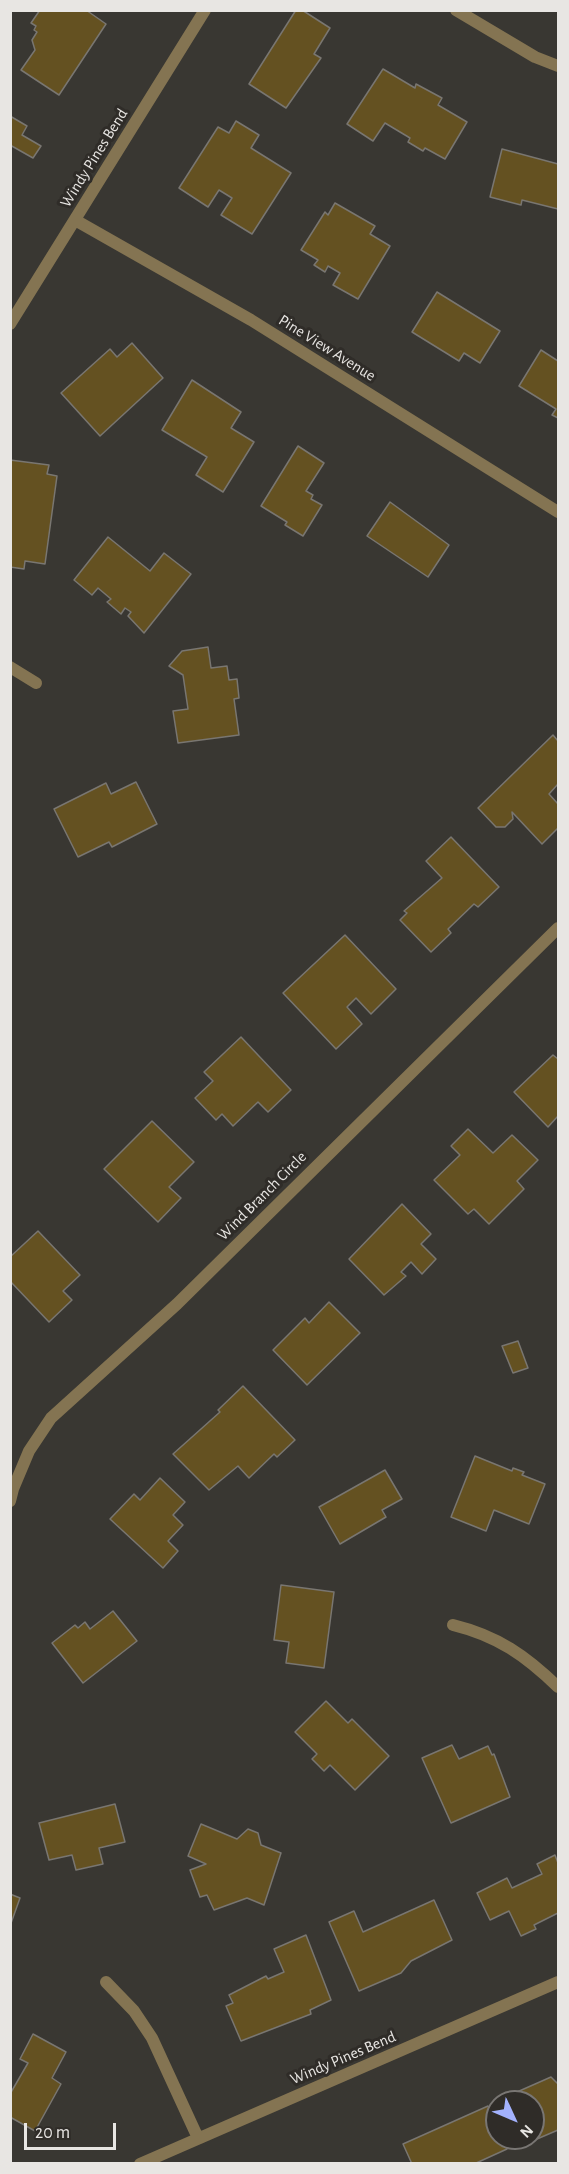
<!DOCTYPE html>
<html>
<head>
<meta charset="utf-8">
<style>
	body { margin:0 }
	#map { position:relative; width:569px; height:2174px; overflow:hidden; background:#393732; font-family:"Alegreya Sans",sans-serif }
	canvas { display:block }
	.frame { position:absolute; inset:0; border:12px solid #e8e6e3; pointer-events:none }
	.north { position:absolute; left:485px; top:2090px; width:60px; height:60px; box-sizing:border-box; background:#2f2c28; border:2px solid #797673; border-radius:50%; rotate:134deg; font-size:16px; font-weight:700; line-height:24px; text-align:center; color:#e8e6e3 }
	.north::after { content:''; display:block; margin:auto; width:21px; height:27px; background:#a3b2fd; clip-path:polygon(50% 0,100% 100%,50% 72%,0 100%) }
	.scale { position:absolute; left:24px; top:2123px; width:92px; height:27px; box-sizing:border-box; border:3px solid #e8e6e3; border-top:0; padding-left:8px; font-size:18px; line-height:21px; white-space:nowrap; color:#e8e6e3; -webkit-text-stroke:4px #2f2c28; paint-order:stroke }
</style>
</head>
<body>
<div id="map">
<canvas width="569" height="2174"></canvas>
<div class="frame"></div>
<div class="north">N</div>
<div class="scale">20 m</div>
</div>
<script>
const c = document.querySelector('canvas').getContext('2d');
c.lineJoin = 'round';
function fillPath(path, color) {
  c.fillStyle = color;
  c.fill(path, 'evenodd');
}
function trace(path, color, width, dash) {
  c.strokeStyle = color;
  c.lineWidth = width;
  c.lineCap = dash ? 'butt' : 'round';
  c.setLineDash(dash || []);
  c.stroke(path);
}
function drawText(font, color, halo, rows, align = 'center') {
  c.font = font + ' "Alegreya Sans",sans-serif';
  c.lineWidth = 6;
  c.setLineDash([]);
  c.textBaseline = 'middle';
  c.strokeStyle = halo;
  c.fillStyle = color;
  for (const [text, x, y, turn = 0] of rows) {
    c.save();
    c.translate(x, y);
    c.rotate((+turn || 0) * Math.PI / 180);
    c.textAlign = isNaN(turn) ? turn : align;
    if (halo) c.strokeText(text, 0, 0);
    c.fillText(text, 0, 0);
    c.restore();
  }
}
const building = new Path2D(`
	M40,10H86L106,24L59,95L21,70L35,50L32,40L37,32L34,30L36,26L31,23Z
	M296,10H302L330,28L314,54L321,58L286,108L249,84Z
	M383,69L415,88L416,84L442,98L438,105L467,122L445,159L425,148L423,151L408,142L410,138L385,123L373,141L347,124Z
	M10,116L27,126L22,135L41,146L33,158L10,145Z
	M236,121L259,135L251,148L291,173L252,234L221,215L232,198L219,190L208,207L179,188L218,127L229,133Z
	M502,149L558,164V209L522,200L521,205L490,197Z
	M335,203L375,226L370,234L390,246L358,299L333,285L340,273L328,266L325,272L314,265L318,260L301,250L325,212L328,215Z
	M437,292L500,331L480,363L464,353L459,361L412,332Z
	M132,343L163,378L100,436L61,393L110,349L117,357Z
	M541,350L558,361V418L552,415L556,409L519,386Z
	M192,380L241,412L231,428L254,442L223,492L196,475L207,457L162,430Z
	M298,446L324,463L306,491L313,495L311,499L322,505L303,536L285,525L287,522L261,506Z
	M10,460L49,465L47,474L57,476L45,564L25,561L24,569L10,567Z
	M390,502L449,545L428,577L367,536Z
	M108,537L150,571L164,553L191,574L144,633L128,616L131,612L125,608L121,614L107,602L111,599L98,588L92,595L74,580Z
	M208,647L211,668L227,666L229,680L237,679L239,698L234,699L239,735L178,743L173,711L188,709L183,675L169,666L182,651Z
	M553,735L558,741V784L549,794L558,804V828L542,844L512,812L513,819L505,827H496L478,808Z
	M136,782L157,824L112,847L109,842L78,857L54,809L106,783L111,794Z
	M451,837L499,887L478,907L474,904L448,929L451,933L431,952L400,920L407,913L404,911L442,878L426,861Z
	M345,935L396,989L371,1014L356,998L347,1007L362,1024L336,1049L283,993Z
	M241,1037L291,1090L268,1112L258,1102L233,1126L222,1114L216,1120L195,1098L213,1081L204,1072Z
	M553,1055L558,1059V1116L548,1127L514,1092Z
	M152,1121L194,1162L169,1187L181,1198L158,1222L104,1169Z
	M468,1129L493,1153L512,1135L538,1160L517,1181L524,1189L489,1224L474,1209L468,1214L434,1180L460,1155L451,1146Z
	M402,1204L431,1234L421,1244L436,1259L422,1274L411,1262L401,1272L406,1276L384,1295L349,1259Z
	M38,1231L80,1275L63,1291L72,1300L49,1322L10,1281V1257Z
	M329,1302L360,1333L307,1385L273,1350L305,1318L309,1323Z
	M518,1341L528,1368L513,1373L502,1346Z
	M243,1386L295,1440L277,1457L274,1454L249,1478L238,1466L209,1490L173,1454L220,1412L218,1410Z
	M475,1456L512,1471L513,1468L524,1472L522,1475L545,1484L529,1524L494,1510L486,1531L451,1517Z
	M385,1470L402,1499L382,1510L386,1517L340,1544L319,1507Z
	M160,1478L185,1502L173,1515L183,1525L168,1541L178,1551L163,1568L110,1519L134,1494L140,1500Z
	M281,1585L334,1592L324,1668L286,1663L289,1642L274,1640Z
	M113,1611L137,1641L83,1683L52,1643L75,1625L78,1628L85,1622L90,1629Z
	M326,1701L348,1723L352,1719L389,1756L355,1790L330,1765L324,1771L312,1759L317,1754L295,1732Z
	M452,1745L459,1759L488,1746L492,1755L494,1754L510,1797L451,1823L422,1758Z
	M115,1804L125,1842L99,1848L103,1864L76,1870L72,1855L49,1860L39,1823Z
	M201,1824L237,1839L248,1829L258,1833L261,1845L281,1853L264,1905L247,1898L214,1910L207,1895L200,1897L190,1870L206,1864L188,1856Z
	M555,1855L558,1863V1913L534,1925L536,1929L521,1936L509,1911L490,1920L477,1893L507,1878L512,1888L542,1874L537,1864Z
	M10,1894L20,1898L10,1926Z
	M434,1900L452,1940L411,1961L401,1973L359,1991L329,1922L354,1911L363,1932Z
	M306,1935L331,2000L310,2010L311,2014L241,2041L226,2006L233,2003L229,1995L266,1976L268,1979L284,1972L274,1949Z
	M33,2034L66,2052L52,2078L61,2084L35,2131L10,2117V2094L28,2063L20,2059Z
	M551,2077L558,2084V2130L537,2139L533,2130V2102H521L517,2092Z
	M488,2106L497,2127V2138H502L507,2149L474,2164H412L403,2144Z`);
const minor = new Path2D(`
	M456,10L535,57L558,66
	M75,220L251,320L558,512
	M10,324L205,10
	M10,667L36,683
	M10,1501L13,1489L29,1451L51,1418L177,1304L558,928
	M453,1625C498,1636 526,1656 558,1687
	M106,1982L134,2011L152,2038L198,2138
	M140,2164L558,1982`);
const streetNames = [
	["Windy Pines Bend",94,158,-58],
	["Pine View Avenue",327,348,32],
	["Wind Branch Circle",262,1196,-45],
	["Windy Pines Bend",343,2058,-23]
];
fillPath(building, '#645121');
trace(building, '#797671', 1.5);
trace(minor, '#847452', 12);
drawText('16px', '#e8e6e3', '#2f2c28', streetNames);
</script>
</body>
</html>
